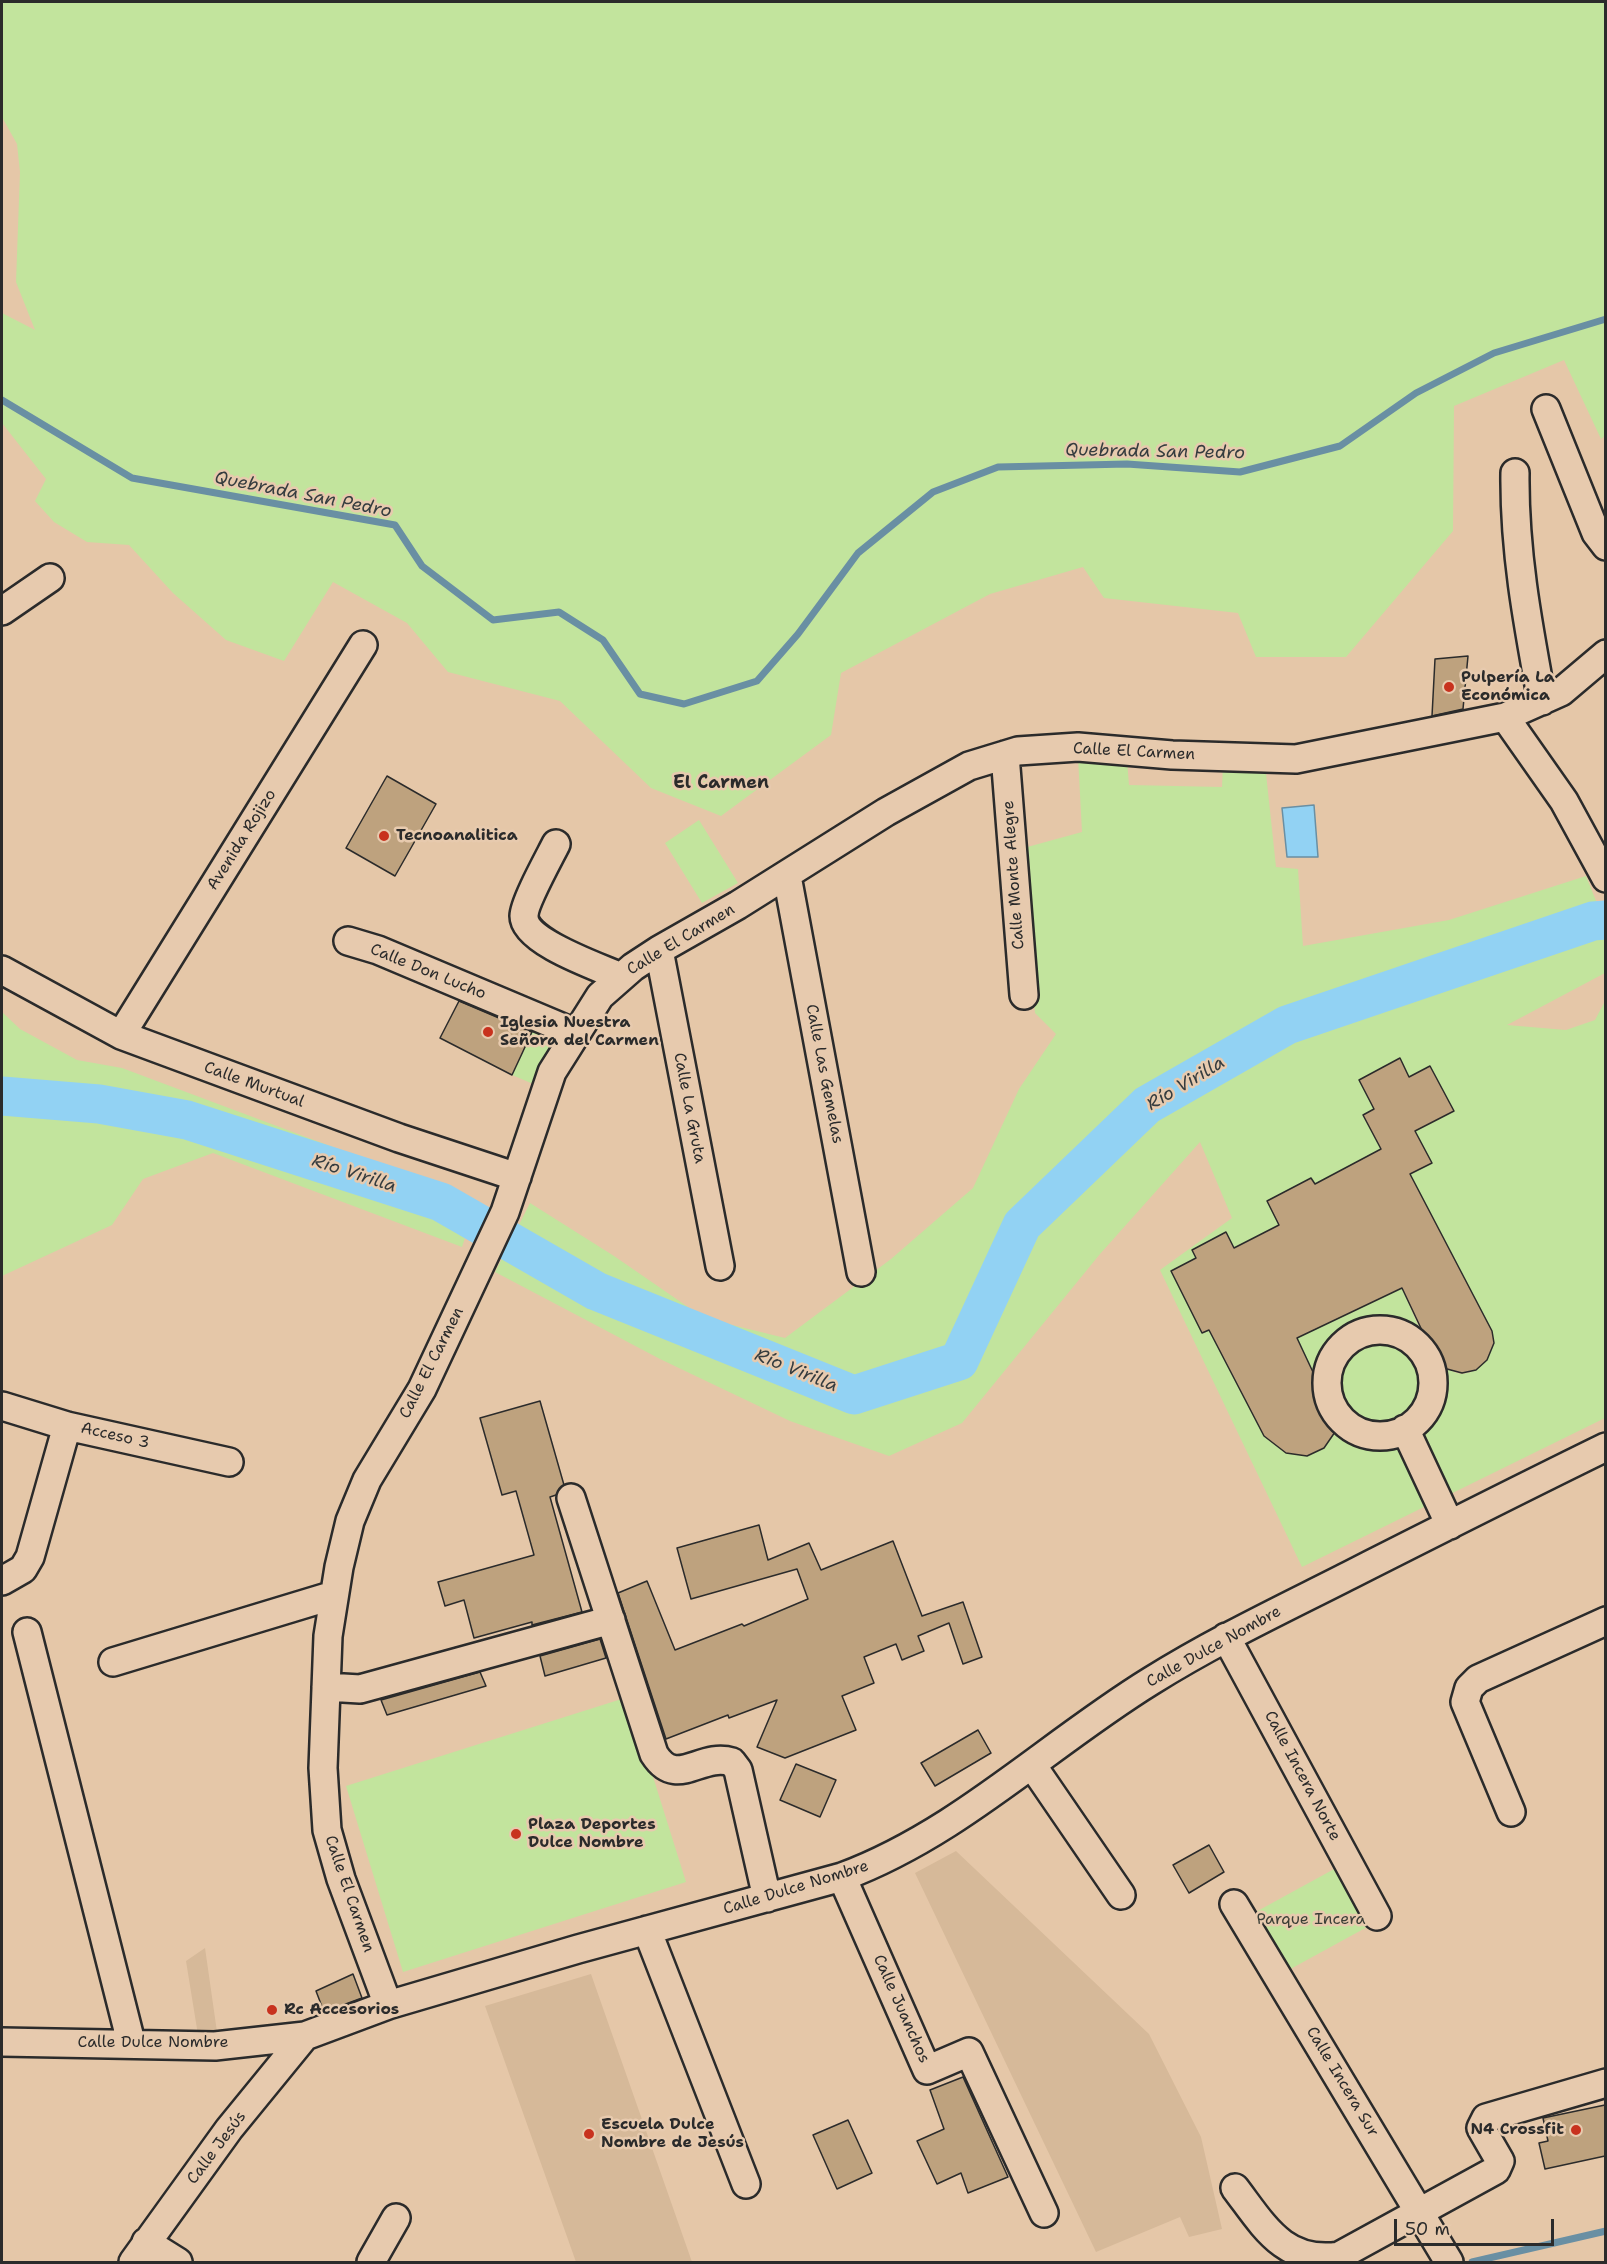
<!DOCTYPE html>
<html>
<head>
<meta charset="utf-8">
<style>
	body { margin:0 }
	#map { position:relative; width:1607px; height:2264px; overflow:hidden; background:#e5c7a8; font-family:"Shantell Sans",sans-serif }
	canvas { display:block }
	.frame { position:absolute; inset:0; border:3px solid #2b2b2b; pointer-events:none }
	.scale { position:absolute; left:1394px; top:2219px; width:160px; height:27px; box-sizing:border-box; border:3px solid #2b2b2b; border-top:0; padding-left:8px; font-size:18px; line-height:21px; white-space:nowrap; color:#2b2b2b; -webkit-text-stroke:4px #e7caae; paint-order:stroke }
</style>
</head>
<body>
<div id="map">
<canvas width="1607" height="2264"></canvas>
<div class="frame"></div>
<div class="scale">50 m</div>
</div>
<script>
const c = document.querySelector('canvas').getContext('2d');
c.lineJoin = 'round';
function fillPath(path, color) {
  c.fillStyle = color;
  c.fill(path, 'evenodd');
}
function trace(path, color, width, dash) {
  c.strokeStyle = color;
  c.lineWidth = width;
  c.lineCap = dash ? 'butt' : 'round';
  c.setLineDash(dash || []);
  c.stroke(path);
}
function drawText(font, color, halo, rows, align = 'center') {
  c.font = font + ' "Shantell Sans",sans-serif';
  c.lineWidth = 5;
  c.setLineDash([]);
  c.textBaseline = 'middle';
  c.strokeStyle = halo;
  c.fillStyle = color;
  for (const [text, x, y, turn = 0] of rows) {
    c.save();
    c.translate(x, y);
    c.rotate((+turn || 0) * Math.PI / 180);
    c.textAlign = isNaN(turn) ? turn : align;
    if (halo) c.strokeText(text, 0, 0);
    c.fillText(text, 0, 0);
    c.restore();
  }
}
const built = new Path2D(`
	M956,1851L1149,2034L1201,2137L1222,2229L1189,2237L1180,2217L1096,2252L915,1873Z
	M205,1948L217,2032L198,2035L186,1961Z
	M591,1974L692,2262H576L485,2006Z`);
const green = new Path2D(`
	M2,2H1605V436L1601,439L1564,360L1454,406L1453,531L1346,657H1256L1238,613L1104,598L1083,567L990,594L841,673L831,735L721,816L651,788L560,701L448,672L407,623L333,582L284,661L226,640L173,593L129,545L87,542L54,522L35,501L46,479L2,423V313L35,330L16,282L20,172L17,144L2,117Z
	M1078,757L1127,760L1129,785L1222,787L1223,764H1265L1276,867L1298,869L1303,946L1449,920L1586,876L1605,923V973L1507,1025L1566,1030L1595,1020L1605,1001V1418L1302,1567L1160,1270L1232,1218L1200,1142L1100,1254L962,1423L889,1456L790,1421L660,1359L495,1272L530,1203L614,1256L704,1318L785,1338L891,1259L973,1188L1019,1089L1056,1034L1035,1013L1020,849L1082,832ZM1399,1058L1409,1077L1430,1066L1453,1111L1415,1131L1432,1163L1410,1174L1492,1331C1494,1344 1492,1354 1482,1364C1443,1403 1414,1313 1402,1288L1297,1338L1335,1419V1432L1324,1448L1307,1456L1286,1453L1264,1436L1209,1330L1202,1333L1171,1272L1196,1258L1192,1250L1290,1246L1267,1201L1311,1178L1341,1236L1340,1171L1381,1149L1363,1116L1374,1109L1359,1080Z
	M699,820L738,883L702,903L665,843Z
	M2,1012L20,1029L77,1060L122,1068L477,1201L462,1247L213,1153L143,1179L112,1225L2,1276Z
	M535,1025L561,1037L538,1086L512,1075Z
	M628,1697L686,1882L403,1972L346,1786Z
	M1336,1868L1369,1926L1285,1972L1252,1914Z`);
const water = new Path2D(`
	M1314,805L1318,857H1287L1282,808Z`);
const stream = new Path2D(`
	M2,400L132,478L395,525L422,566L493,620L559,612L603,640L640,694L684,704L757,681L798,634L858,553L933,492L998,467L1127,464L1240,472L1340,446L1416,393L1494,353L1606,319
	M1472,2262L1606,2231`);
const river = new Path2D(`
	M2,1096L99,1104L187,1120L441,1202L596,1291L854,1395L959,1361L1022,1225L1147,1105L1287,1025L1593,921L1606,920`);
const building = new Path2D(`
	M1468,656L1463,709L1432,716L1435,659Z
	M387,776L436,804L395,876L346,848Z
	M459,1001L532,1032L512,1075L440,1038Z
	M1400,1058L1409,1077L1430,1066L1454,1111L1415,1131L1432,1163L1410,1174L1492,1331L1494,1343L1487,1360L1476,1370L1462,1373L1447,1369L1435,1358L1402,1288L1297,1338L1335,1419V1432L1324,1448L1307,1456L1286,1453L1264,1436L1209,1330L1202,1333L1171,1271L1196,1258L1192,1250L1226,1232L1234,1248L1279,1225L1267,1201L1311,1178L1315,1184L1381,1149L1363,1115L1374,1109L1359,1080Z
	M540,1401L564,1485L556,1495L550,1497L582,1612L532,1625V1622L474,1638L464,1600L445,1606L438,1582L534,1555L516,1491L502,1495L480,1418Z
	M759,1525L768,1560L809,1543L821,1570L893,1541L922,1616L963,1602L982,1657L963,1664L949,1623L918,1636L924,1651L902,1660L896,1644L864,1657L874,1683L842,1696L856,1730L785,1758L757,1747L777,1700L729,1718L728,1715L666,1739L618,1593L647,1581L675,1650L742,1624L744,1626L808,1599L797,1569L691,1599L677,1548Z
	M600,1639L606,1658L545,1676L540,1656Z
	M480,1672L486,1686L387,1715L381,1700Z
	M978,1730L991,1753L935,1786L921,1763Z
	M796,1764L836,1780L820,1817L780,1800Z
	M1209,1845L1224,1872L1189,1893L1173,1865Z
	M353,1974L362,1998L324,2012L316,1991Z
	M963,2077L1008,2177L968,2193L961,2173L937,2184L917,2141L944,2129L930,2090Z
	M1605,2105V2156L1545,2169L1539,2143L1548,2141L1543,2118Z
	M848,2120L872,2173L837,2189L813,2135Z`);
const minor = new Path2D(`
	M1546,409L1596,533L1606,546
	M1515,473C1514,551 1528,625 1542,701
	M2,611L50,578
	M1505,717L1564,801L1606,878
	M1005,755L1024,995
	M556,844C549,858 524,903 524,916C524,942 599,967 621,977
	M787,876L861,1272
	M348,941L378,950L575,1033
	M659,950L720,1266
	M2,970L121,1035L399,1138L517,1177
	M121,1035L363,645
	M1327 1383a53 53 0 1 1 106 0a53 53 0 1 1-106 0Z
	M2,1406L67,1426L229,1462
	M1405,1429L1450,1525
	M571,1498L654,1754C677,1790 700,1752 732,1762L738,1770L767,1898
	M2,1581L23,1569L30,1557L67,1426
	M27,1632L131,2042
	M1226,1637L1377,1916
	M113,1662L334,1595
	M326,1687L360,1689L611,1620
	M1032,1765L1121,1895
	M1511,1812L1465,1702L1469,1688L1478,1679L1606,1621
	M842,1877L927,2070L969,2052L1044,2213
	M1234,1904L1449,2262
	M647,1930L746,2184
	M388,2005L341,1879L327,1830L323,1768L328,1636L339,1567L350,1521L367,1480L422,1389L505,1212L552,1072L600,996L633,967L659,950L738,905L886,812L969,766L1018,751L1078,747L1172,755L1296,759L1505,717L1561,692L1606,654
	M2,2042L215,2046L305,2036L388,2005L578,1949L842,1877C958,1834 1047,1745 1151,1681C1215,1641 1283,1609 1350,1575C1435,1532 1520,1489 1606,1447
	M1235,2188C1264,2226 1284,2264 1339,2256L1496,2170L1500,2161L1481,2128L1486,2118L1606,2083
	M146,2242L178,2262
	M133,2262L229,2129L305,2036
	M371,2262L396,2218`);
const markers = [
	[1449,687,6,"#c8321e"],
	[384,836,6,"#c8321e"],
	[488,1032,6,"#c8321e"],
	[516,1834,6,"#c8321e"],
	[272,2010,6,"#c8321e"],
	[1576,2130,6,"#c8321e"],
	[589,2134,6,"#c8321e"]
];
const poiNames = [
	["Pulpería La",1461,678],
	["Económica",1461,696],
	["Tecnoanalitica",396,836],
	["Iglesia Nuestra",500,1023],
	["Señora del Carmen",500,1041],
	["Plaza Deportes",528,1825],
	["Dulce Nombre",528,1843],
	["Rc Accesorios",284,2010],
	["Escuela Dulce",601,2125],
	["Nombre de Jesús",601,2143],
	["N4 Crossfit",1564,2130,"right"]
];
const streetNames = [
	["Calle El Carmen",1134,752,3],
	["Avenida Rojizo",242,840,-58],
	["Calle Monte Alegre",1014,875,-94],
	["Calle El Carmen",681,940,-31],
	["Calle Don Lucho",428,972,22],
	["Calle Las Gemelas",824,1074,79],
	["Calle Murtual",254,1085,20],
	["Calle La Gruta",689,1108,79],
	["Calle El Carmen",432,1363,-63],
	["Acceso 3",115,1436,13],
	["Calle Dulce Nombre",1214,1647,-29],
	["Calle Incera Norte",1302,1776,62],
	["Calle Dulce Nombre",796,1888,-17],
	["Calle El Carmen",349,1894,71],
	["Calle Juanchos",901,2009,66],
	["Calle Dulce Nombre",153,2043],
	["Calle Incera Sur",1342,2082,59],
	["Calle Jesús",217,2148,-53]
];
const parkNames = [
	["Parque Incera",1311,1920]
];
const waterNames = [
	["Quebrada San Pedro",1155,452,1],
	["Quebrada San Pedro",303,495,11],
	["Río Virilla",1186,1084,-31],
	["Río Virilla",354,1174,18],
	["Río Virilla",796,1371,22]
];
const neighbourhoodNames = [
	["El Carmen",721,783]
];
fillPath(built, '#d6b999');
fillPath(green, '#c2e49d');
fillPath(water, '#92d2f3');
trace(water, '#698fa3', 1.5);
trace(stream, '#698fa3', 7);
trace(river, '#92d2f3', 39);
fillPath(building, '#bea27e');
trace(building, '#2b2b2b', 1.5);
trace(minor, '#2b2b2b', 32);
trace(minor, '#e7caae', 27);
for (const [x, y, r, color] of markers) {
  const dot = new Path2D();
  dot.arc(x, y, r, 0, 2 * Math.PI);
  c.fillStyle = color;
  c.fill(dot);
  trace(dot, '#e7caae', 2);
}
drawText('bold 16px', '#2b2b2b', '#e7caae', poiNames, 'left');
drawText('16px', '#2b2b2b', '#e7caae', streetNames);
drawText('16px', '#3a3e36', '#e7caae', parkNames);
drawText('italic 18px', '#353c3f', '#e7caae', waterNames);
drawText('bold 18px', '#2b2b2b', '#e7caae', neighbourhoodNames);
</script>
</body>
</html>
